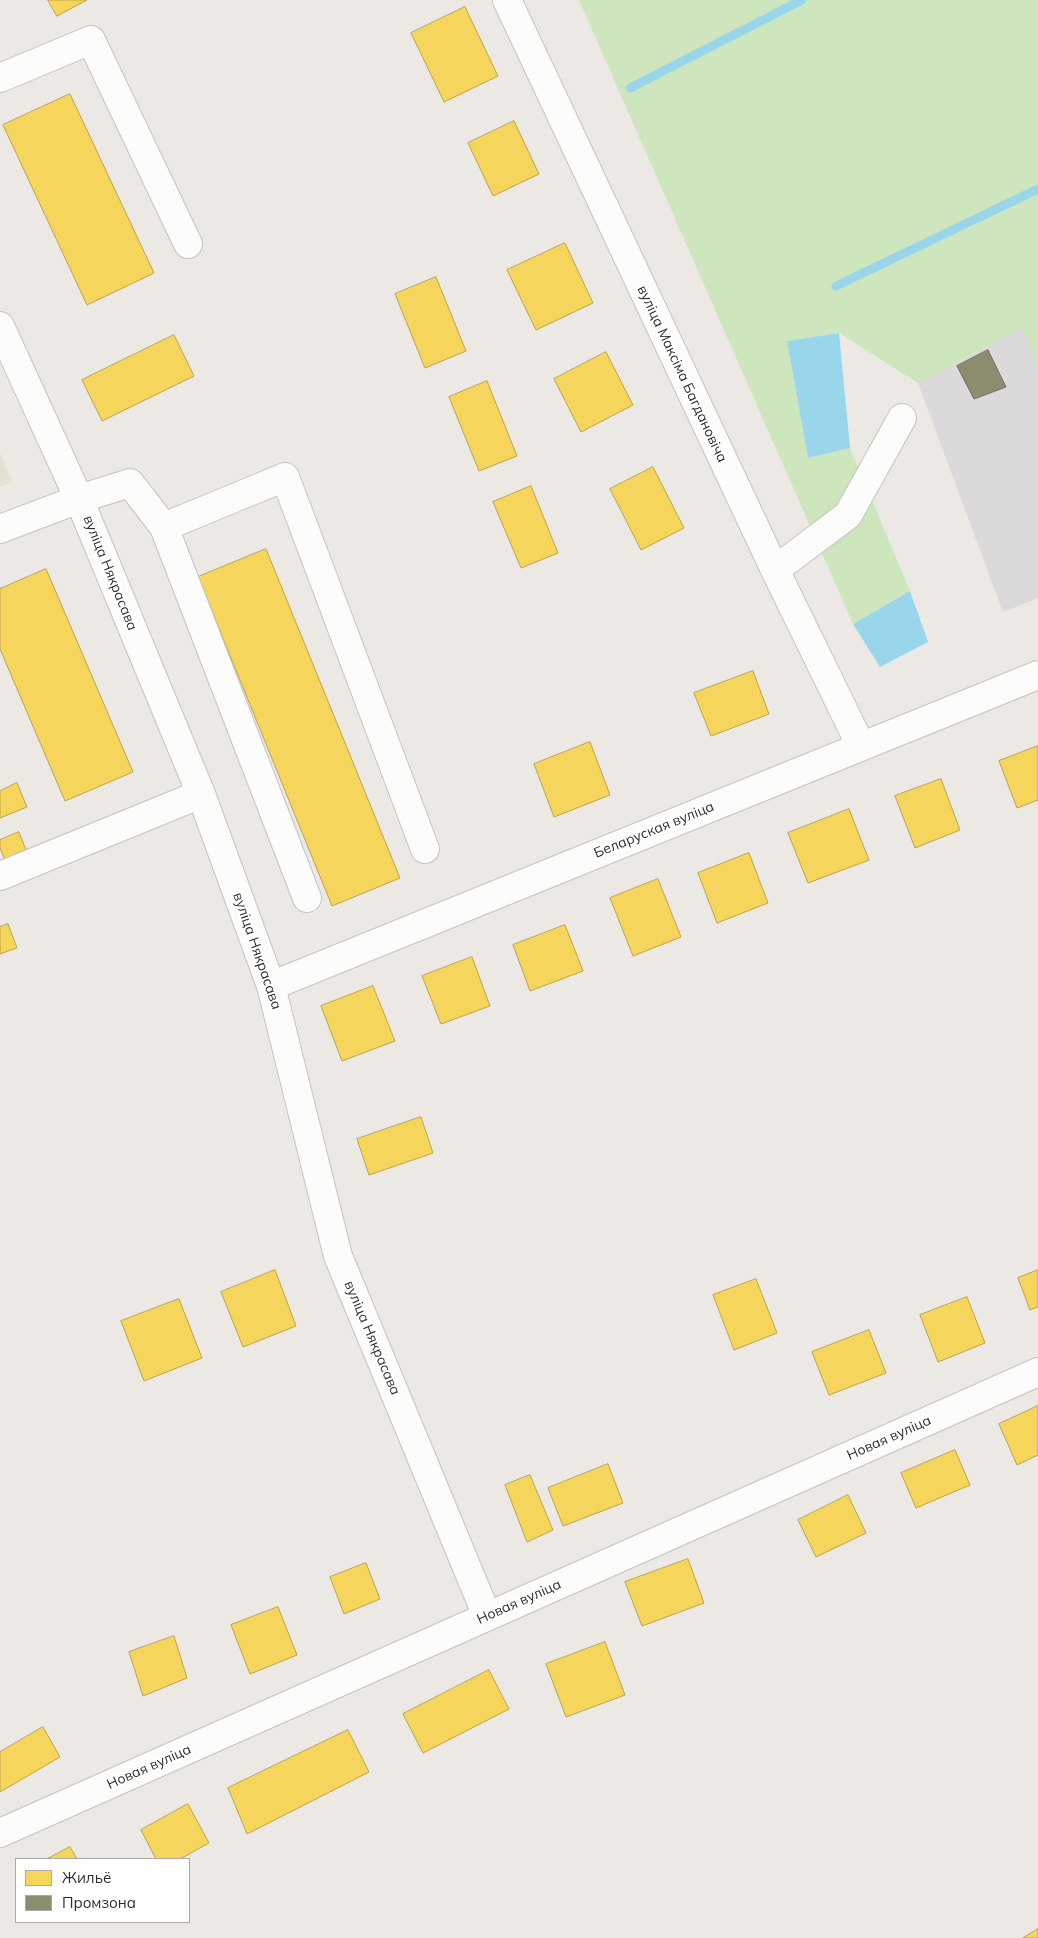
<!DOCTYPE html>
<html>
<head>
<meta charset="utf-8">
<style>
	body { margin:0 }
	#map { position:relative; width:1038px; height:1938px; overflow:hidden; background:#ece8e4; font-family:Mulish,sans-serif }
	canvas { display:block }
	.legend { position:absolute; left:15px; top:1858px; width:175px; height:65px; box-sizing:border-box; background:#fff; border:1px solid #ababab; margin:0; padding:6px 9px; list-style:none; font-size:15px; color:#2e2e2e }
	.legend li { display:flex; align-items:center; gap:10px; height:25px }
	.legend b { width:25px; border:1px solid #ababab }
</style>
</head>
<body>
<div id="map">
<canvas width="1038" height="1938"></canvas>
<ul class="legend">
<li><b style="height:14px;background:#f6d55c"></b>Жильё</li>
<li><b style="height:14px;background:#8c8c6e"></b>Промзона</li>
</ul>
</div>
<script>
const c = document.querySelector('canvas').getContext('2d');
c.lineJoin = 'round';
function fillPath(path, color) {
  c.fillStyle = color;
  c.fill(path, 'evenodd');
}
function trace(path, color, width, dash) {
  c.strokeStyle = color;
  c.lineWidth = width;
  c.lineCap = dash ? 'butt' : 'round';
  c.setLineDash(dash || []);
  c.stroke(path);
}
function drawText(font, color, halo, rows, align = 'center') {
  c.font = font + ' Mulish,sans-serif';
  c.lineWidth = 5;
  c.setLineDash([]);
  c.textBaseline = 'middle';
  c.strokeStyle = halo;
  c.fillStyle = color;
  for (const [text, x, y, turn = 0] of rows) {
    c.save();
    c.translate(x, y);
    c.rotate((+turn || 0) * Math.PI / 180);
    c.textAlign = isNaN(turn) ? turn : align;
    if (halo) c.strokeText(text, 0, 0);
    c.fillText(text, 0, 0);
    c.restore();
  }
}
const industrial = new Path2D(`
	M1023,328L1038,369V598L1003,612L918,383Z`);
const education = new Path2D(`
	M0,452L12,482L0,487Z`);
const green = new Path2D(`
	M579,0H1038V369L1023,328L918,383L839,333L787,341L808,458L850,448L910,591L853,624Z`);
const water = new Path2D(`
	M839,333L850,448L808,458L787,341Z
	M910,591L928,642L880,667L853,624Z`);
const homes = new Path2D(`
	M48,0H87L57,16Z
	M465,7L498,76L444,102L411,33Z
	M70,94L154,273L87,305L3,125Z
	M514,121L539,174L493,196L468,143Z
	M565,243L593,303L536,330L507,270Z
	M436,277L466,351L425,368L395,294Z
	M174,335L194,376L102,421L82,380Z
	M606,352L633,405L581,432L554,379Z
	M487,381L517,456L479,471L449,397Z
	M653,467L684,528L641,550L610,489Z
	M531,486L558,553L521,568L493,502Z
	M266,549L400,878L332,906L198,577Z
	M46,569L133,772L65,801L0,649V589Z
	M753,671L769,714L711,736L694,693Z
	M590,742L610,795L554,817L534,764Z
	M1038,746V800L1017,808L999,761Z
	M941,779L960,830L915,848L895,796Z
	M17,783L27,807L0,818V791Z
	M849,809L869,860L808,883L788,833Z
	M19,832L28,855L6,863L0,848V840Z
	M749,853L768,903L717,923L698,873Z
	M658,879L681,937L633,956L610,898Z
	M8,924L17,948L0,954V927Z
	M565,925L583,971L530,991L513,945Z
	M472,957L490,1006L441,1024L422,976Z
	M373,986L395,1041L342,1061L321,1006Z
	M421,1117L433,1153L369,1175L357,1139Z
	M275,1270L296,1326L243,1347L221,1292Z
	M1038,1270V1307L1030,1310L1018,1278Z
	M756,1279L777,1333L734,1350L713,1295Z
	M967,1297L985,1343L938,1362L920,1315Z
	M179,1299L202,1358L144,1381L121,1321Z
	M869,1330L886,1373L829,1395L812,1352Z
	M1038,1406V1455L1017,1465L999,1424Z
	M955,1450L970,1485L916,1508L901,1473Z
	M608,1464L623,1503L563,1526L548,1488Z
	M530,1475L553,1530L527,1542L505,1485Z
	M848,1495L866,1533L816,1557L798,1520Z
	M688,1559L704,1603L642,1626L625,1582Z
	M366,1563L380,1599L344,1614L330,1577Z
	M278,1607L297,1655L250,1674L231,1625Z
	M174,1636L187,1678L143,1696L129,1652Z
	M605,1642L625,1695L566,1717L546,1664Z
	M489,1670L509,1709L423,1753L403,1714Z
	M43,1727L60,1757L0,1792V1752Z
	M348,1730L369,1772L247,1834L228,1788Z
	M188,1804L209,1843L180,1859H156L141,1830Z
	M70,1847L77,1859H47Z
	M1038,1929V1938H1023Z`);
const industry = new Path2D(`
	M988,350L1006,387L974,399L957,366Z`);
const stream = new Path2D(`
	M630,88L802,0
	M836,286L1038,189`);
const minor = new Path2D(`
	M507,0L775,570L861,746
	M0,78L91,40L188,244
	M0,326L79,499L201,794L271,986L338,1256L487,1616
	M164,527L307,898
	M0,529L79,499L130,483L164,527L285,477L425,849
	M775,570L848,515L902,418
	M0,876L201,794
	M271,986L1038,675
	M0,1833L1038,1372`);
const streetNames = [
	["вуліца Максіма Багдановіча",682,374,65],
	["вуліца Някрасава",110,573,68],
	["Беларуская вуліца",654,830,-22],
	["вуліца Някрасава",257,951,71],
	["вуліца Някрасава",372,1338,67],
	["Новая вуліца",889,1438,-24],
	["Новая вуліца",519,1602,-24],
	["Новая вуліца",149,1767,-24]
];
fillPath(industrial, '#dcd9db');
fillPath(education, '#e6e0d3');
fillPath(green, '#cee6be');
fillPath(water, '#99d6ec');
fillPath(homes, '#f6d55c');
trace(homes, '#baa34e', 1);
fillPath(industry, '#8c8c6e');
trace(industry, '#70705b', 1);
trace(stream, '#99d6ec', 9);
trace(minor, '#c5c4c5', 30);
trace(minor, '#fcfcfb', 28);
drawText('14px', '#2e2e2e', '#fff', streetNames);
</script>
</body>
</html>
